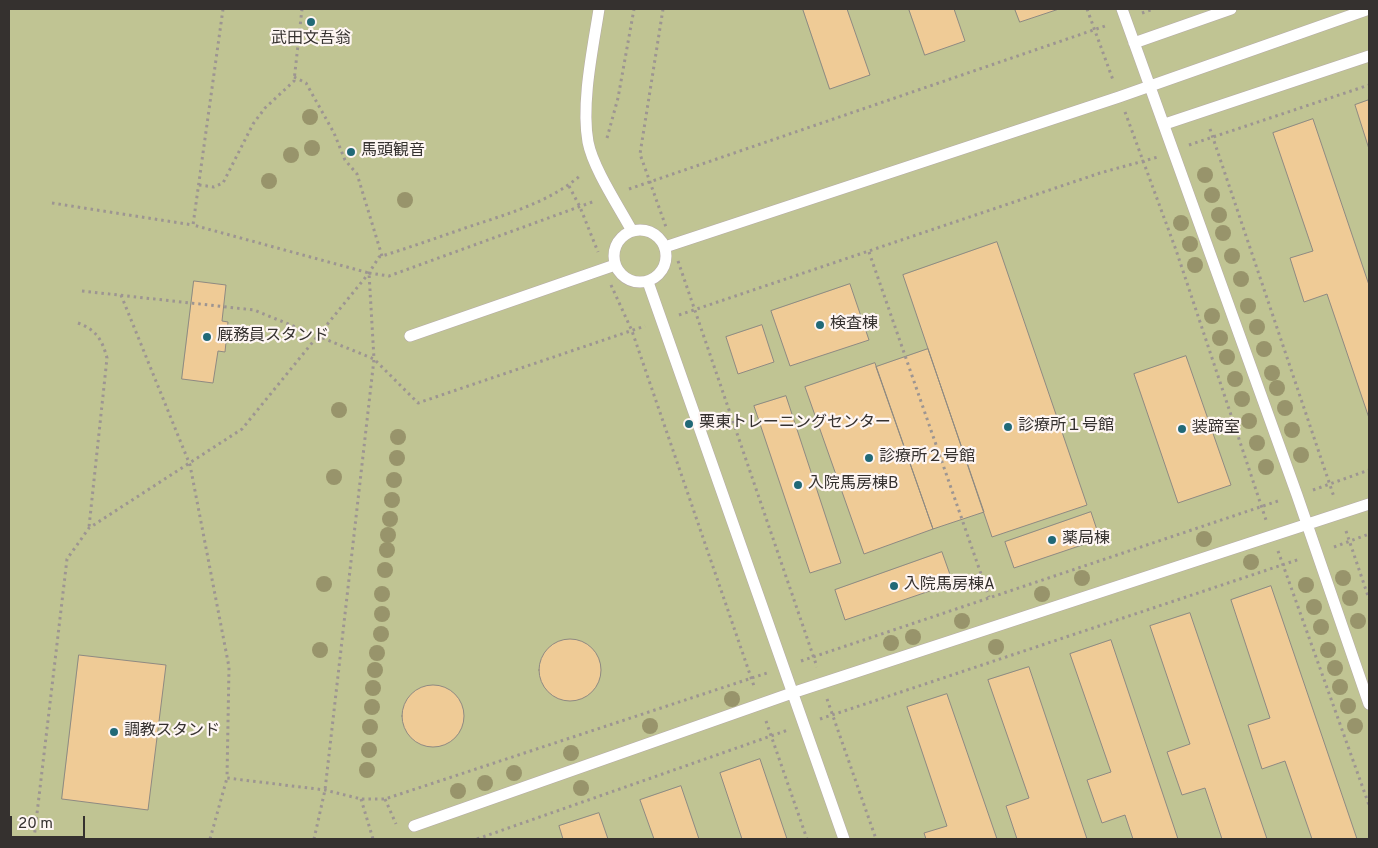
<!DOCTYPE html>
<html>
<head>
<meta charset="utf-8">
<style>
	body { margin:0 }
	#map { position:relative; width:1378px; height:848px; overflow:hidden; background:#f3e8e4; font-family:Overpass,sans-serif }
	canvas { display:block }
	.frame { position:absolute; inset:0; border:10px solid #35312f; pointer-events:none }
	.scale { position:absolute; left:10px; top:816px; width:75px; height:22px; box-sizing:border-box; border:2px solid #35312f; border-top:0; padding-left:6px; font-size:15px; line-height:18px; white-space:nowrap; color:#35312f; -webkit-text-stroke:4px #fef6f3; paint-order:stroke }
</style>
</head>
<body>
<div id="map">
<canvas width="1378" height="848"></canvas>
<div class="frame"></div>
<div class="scale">20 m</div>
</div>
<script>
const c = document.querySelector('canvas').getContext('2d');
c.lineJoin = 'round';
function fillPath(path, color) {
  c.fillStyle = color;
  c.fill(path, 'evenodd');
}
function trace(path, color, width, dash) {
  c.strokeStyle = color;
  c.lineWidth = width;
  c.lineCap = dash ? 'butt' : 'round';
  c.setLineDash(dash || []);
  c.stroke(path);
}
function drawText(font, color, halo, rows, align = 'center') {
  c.font = font + ' Overpass,"Noto Sans JP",sans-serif';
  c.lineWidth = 4.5;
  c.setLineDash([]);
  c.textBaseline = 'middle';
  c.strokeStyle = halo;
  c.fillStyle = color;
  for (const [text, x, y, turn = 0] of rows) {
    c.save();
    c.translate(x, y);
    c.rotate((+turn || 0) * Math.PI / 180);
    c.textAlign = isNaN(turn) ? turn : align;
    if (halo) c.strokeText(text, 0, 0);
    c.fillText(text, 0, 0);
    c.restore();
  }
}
const green = new Path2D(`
	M9,9H1369V839H9Z`);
const building = new Path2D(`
	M803,9H847L870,75L830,89Z
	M909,9H954L965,41L925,55Z
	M1015,9H1059L1020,22Z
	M1369,100V149L1355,105Z
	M1313,119L1369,285V418L1327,294L1304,302L1290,258L1313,251L1273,133Z
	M997,242L1087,505L992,537L903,275Z
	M194,281L226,285L222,321L228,322L225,352L218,351L213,383L182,379Z
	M850,284L869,340L790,366L771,311Z
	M762,325L774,362L738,374L726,337Z
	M928,349L984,512L933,529L876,367Z
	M1186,356L1231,485L1178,503L1134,374Z
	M875,363L933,529L864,554L805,387Z
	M786,396L841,563L810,573L754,406Z
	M1091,512L1100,539L1014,568L1005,542Z
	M942,552L953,583L845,620L835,590Z
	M1271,586L1357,839H1312L1285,761L1262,769L1248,725L1270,718L1231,600Z
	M1190,613L1267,839H1222L1205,788L1182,795L1167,752L1190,744L1150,626Z
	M539 670a31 31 0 1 1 62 0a31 31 0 1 1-62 0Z
	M1111,640L1178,839H1133L1125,815L1102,823L1087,780L1111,772L1070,654Z
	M79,655L166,665L148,810L62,799Z
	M1029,667L1087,839H1017L1006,806L1029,798L988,680Z
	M402 716a31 31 0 1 1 62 0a31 31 0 1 1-62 0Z
	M947,694L997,839H926L924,833L947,826L907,707Z
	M760,759L787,839H742L720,773Z
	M681,786L699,839H654L640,800Z
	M599,813L608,839H563L559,826Z`);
const path = new Path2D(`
	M223,9L193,225L369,273L374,359L325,790L314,839
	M663,9L640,154L666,227
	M1087,9L1113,80
	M1142,13L1154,9
	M294,77L306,83L334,133L345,160L357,174L382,256
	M1125,112L1176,250L1266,520
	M1210,129L1334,497
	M607,138L618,98L634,9
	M1189,145L1369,85
	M199,185L214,187L223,183L253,124L265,108L294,81L302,9
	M569,186L580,207L598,252
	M629,189L1108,25
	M52,203L193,225
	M869,252L989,597
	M678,261L817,667
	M369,273L389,276L595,201
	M611,285L632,331L755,689
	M82,291L254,310L374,359L418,403L645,326
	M121,295L190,465L229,667L227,778L325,790L361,799H385L767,673
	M679,315L1100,173L1158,157
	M78,323C96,330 102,339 107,358L89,527
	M1313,490L1369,470
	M1346,531L1369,599
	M1334,547L1369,534
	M1278,551L1369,805
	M801,661L1281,500
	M827,699L876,839
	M820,719L1300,559
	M766,721L807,839
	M361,799L373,839
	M385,799L396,824
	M34,839L67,559L89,528L242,429L369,273L379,257C411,247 442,236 474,225C511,213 551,201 581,175
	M210,839L227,778
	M477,839L788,730`);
const service = new Path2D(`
	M599,9C593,48 581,103 588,142C593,168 619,207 632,231
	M1122,9L1297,495L1369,704
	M1134,43L1231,9
	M1165,124L1369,56
	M614 256a26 26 0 1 1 52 0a26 26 0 1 1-52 0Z
	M665,247L1119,97L1369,9
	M648,282L844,839
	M410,336L615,265
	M414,826L792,693L1369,504`);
const trees = [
	[310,117],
	[312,148],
	[291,155],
	[1205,175],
	[269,181],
	[1212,195],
	[405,200],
	[1219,215],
	[1181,223],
	[1223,233],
	[1190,244],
	[1232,256],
	[1195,265],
	[1241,279],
	[1248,306],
	[1212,316],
	[1257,327],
	[1220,338],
	[1264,349],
	[1227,357],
	[1272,373],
	[1235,379],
	[1277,388],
	[1242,399],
	[1285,408],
	[339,410],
	[1249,421],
	[1292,430],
	[398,437],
	[1257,443],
	[1301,455],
	[397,458],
	[1266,467],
	[334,477],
	[394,480],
	[392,500],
	[390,519],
	[388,535],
	[1204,539],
	[387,550],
	[1251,562],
	[385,570],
	[1082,578],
	[1343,578],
	[324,584],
	[1306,585],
	[382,594],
	[1042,594],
	[1350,598],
	[1314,607],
	[382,614],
	[962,621],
	[1358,621],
	[1321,627],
	[381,634],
	[913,637],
	[891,643],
	[996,647],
	[320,650],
	[1328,650],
	[377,653],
	[1335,668],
	[375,670],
	[1340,687],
	[373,688],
	[732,699],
	[1348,706],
	[372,707],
	[650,726],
	[1355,726],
	[370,727],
	[369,750],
	[571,753],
	[367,770],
	[514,773],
	[485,783],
	[581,788],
	[458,791]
];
const markers = [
	[311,22,5,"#216977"],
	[351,152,5,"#216977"],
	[820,325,5,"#216977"],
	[207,337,5,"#216977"],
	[689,424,5,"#216977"],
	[1008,427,5,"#216977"],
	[1182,429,5,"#216977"],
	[869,458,5,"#216977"],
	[798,485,5,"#216977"],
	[1052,540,5,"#216977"],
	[894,586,5,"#216977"],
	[114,732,5,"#216977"]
];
const poiNames = [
	["武田文吾翁",311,40,"center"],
	["馬頭観音",361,152],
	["検査棟",830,325],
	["厩務員スタンド",217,337],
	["栗東トレーニングセンター",699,424],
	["診療所１号館",1018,427],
	["装蹄室",1192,429],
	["診療所２号館",879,458],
	["入院馬房棟B",808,485],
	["薬局棟",1062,540],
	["入院馬房棟A",904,586],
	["調教スタンド",124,732]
];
fillPath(green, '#c0c493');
fillPath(building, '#efcb96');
trace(building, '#8f8a82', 1);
trace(service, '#b5aba7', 12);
trace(path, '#9d9592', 3, [2.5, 4]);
trace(service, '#fff', 11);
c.fillStyle = '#98946b';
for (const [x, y] of trees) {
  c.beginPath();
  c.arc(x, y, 8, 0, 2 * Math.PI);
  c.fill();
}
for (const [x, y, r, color] of markers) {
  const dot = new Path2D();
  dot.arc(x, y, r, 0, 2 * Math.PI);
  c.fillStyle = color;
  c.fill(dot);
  trace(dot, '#fef6f3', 2);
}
drawText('16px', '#35312f', '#fef6f3', poiNames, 'left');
</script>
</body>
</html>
